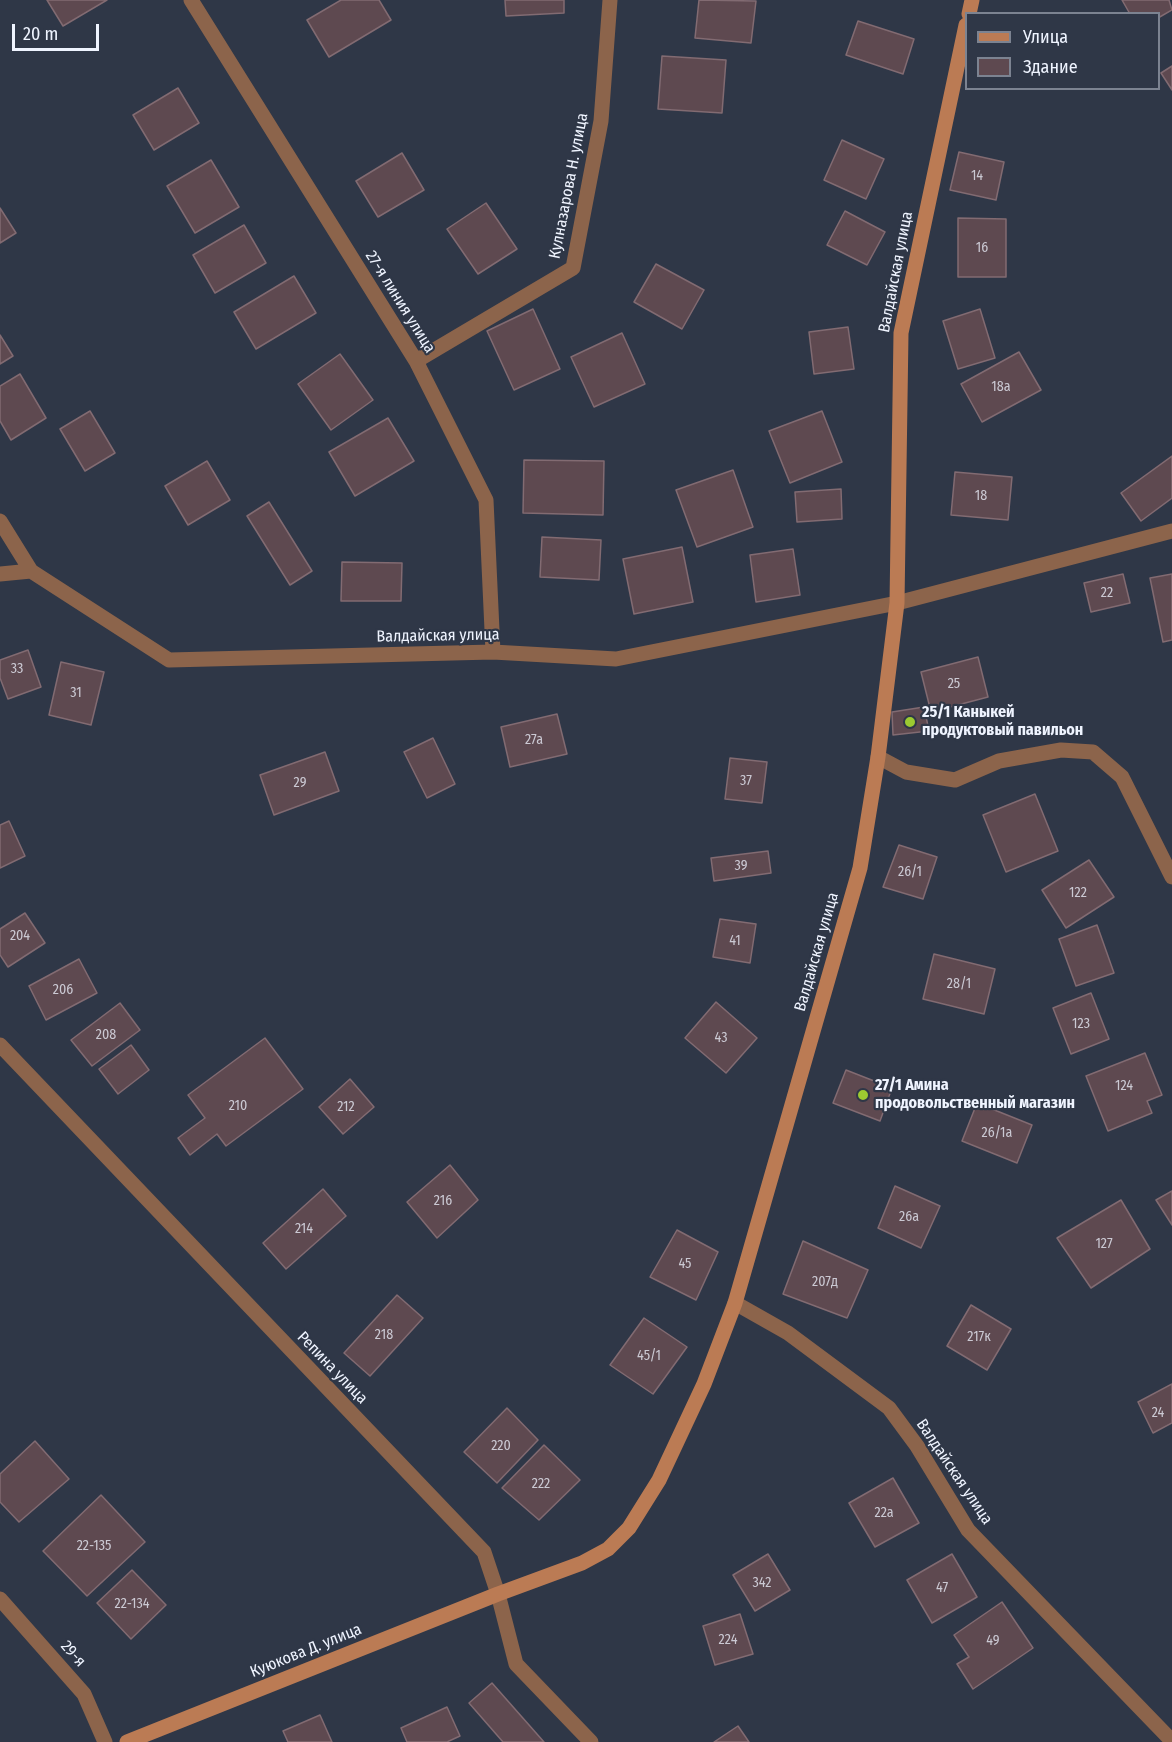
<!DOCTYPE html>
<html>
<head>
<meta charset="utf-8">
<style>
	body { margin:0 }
	#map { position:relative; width:1172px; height:1742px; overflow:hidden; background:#2f3747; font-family:"Fira Sans Condensed",sans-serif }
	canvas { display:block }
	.legend { position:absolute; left:965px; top:12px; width:195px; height:78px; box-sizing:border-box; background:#2f3747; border:2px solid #7c8391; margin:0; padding:8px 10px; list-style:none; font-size:18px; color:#eff4ff }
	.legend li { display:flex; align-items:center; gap:12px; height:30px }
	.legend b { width:30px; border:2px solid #7c8391 }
	.scale { position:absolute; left:12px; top:24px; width:87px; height:27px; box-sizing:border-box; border:3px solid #eff4ff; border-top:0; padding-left:8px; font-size:18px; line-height:21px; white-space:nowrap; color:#eff4ff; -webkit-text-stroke:4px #2f3747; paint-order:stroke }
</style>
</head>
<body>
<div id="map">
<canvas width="1172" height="1742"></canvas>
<ul class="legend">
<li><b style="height:8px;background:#bb7b54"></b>Улица</li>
<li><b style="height:16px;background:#5e4950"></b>Здание</li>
</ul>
<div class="scale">20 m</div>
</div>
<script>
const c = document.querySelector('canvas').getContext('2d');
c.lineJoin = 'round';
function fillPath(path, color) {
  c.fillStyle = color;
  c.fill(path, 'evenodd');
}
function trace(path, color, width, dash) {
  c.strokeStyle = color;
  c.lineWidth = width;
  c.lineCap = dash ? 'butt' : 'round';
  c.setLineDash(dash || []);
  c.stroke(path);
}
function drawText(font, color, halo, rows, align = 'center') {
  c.font = font + ' "Fira Sans Condensed",sans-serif';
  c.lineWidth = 4.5;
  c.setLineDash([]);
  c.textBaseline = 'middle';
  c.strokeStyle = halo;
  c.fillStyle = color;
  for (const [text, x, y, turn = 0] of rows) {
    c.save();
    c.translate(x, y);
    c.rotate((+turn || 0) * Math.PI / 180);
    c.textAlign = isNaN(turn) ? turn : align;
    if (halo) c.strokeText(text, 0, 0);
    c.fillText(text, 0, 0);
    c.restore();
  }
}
const building = new Path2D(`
	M47,0H107L63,26Z
	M341,0H379L391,20L329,57L307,20Z
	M505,0H564V13L506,16Z
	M699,0L756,1L751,43L695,38Z
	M1122,0H1169L1172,10L1158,18V14H1130Z
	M858,21L914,39L903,74L846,55Z
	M662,56L726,60L722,113L658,109Z
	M1172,66V90L1161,73Z
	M178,88L199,123L154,150L133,115Z
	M842,140L884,159L866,199L824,180Z
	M959,152L1004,162L996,200L950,190Z
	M402,153L424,190L378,217L356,181Z
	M211,160L239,207L195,233L167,186Z
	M486,203L517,249L478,274L447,229Z
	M0,208L16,233L0,243Z
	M845,211L885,232L867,265L827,245Z
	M958,218L1006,219V277H958Z
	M244,225L266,263L215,293L193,255Z
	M656,264L704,290L682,329L634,302Z
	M294,276L316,313L256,349L234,312Z
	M533,309L560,369L514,390L487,331Z
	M980,309L995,358L958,369L943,321Z
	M848,327L854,369L814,374L809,332Z
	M622,333L645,384L594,407L571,357Z
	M0,335L13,356L0,364Z
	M1019,352L1041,390L982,422L961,384Z
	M340,354L373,400L331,430L298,384Z
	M20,374L46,418L11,440L0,421V386Z
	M90,411L115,453L85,471L60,429Z
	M822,411L842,462L790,483L769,431Z
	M388,418L414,461L355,496L329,452Z
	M1172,456V498L1141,521L1121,493Z
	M524,460L604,461L603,515L523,513Z
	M207,461L230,500L188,525L165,486Z
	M733,470L753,527L697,547L676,490Z
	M955,472L1012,477L1008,520L951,515Z
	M841,489L842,519L797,522L795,492Z
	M269,502L312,571L290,585L247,516Z
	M542,537L601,540L599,580L540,577Z
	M682,547L693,602L634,614L623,559Z
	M793,549L800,595L756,602L750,555Z
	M342,562L402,563L401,601H341Z
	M1123,574L1130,603L1091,612L1084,583Z
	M1172,574V640L1163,642L1150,578Z
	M28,650L41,687L8,699L0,678V660Z
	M978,657L988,697L931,712L921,672Z
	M61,662L104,672L91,725L49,715Z
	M924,707L929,731L893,735L892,712Z
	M557,714L567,754L510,767L501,727Z
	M433,738L455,784L427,798L404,752Z
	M325,752L339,791L274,815L260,775Z
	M730,758L767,762L762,803L725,799Z
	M1035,794L1058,851L1006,872L983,815Z
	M9,821L25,856L0,868V825Z
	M899,845L937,857L923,899L883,887Z
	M768,851L771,873L714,881L711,858Z
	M1089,860L1114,897L1066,928L1042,890Z
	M25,913L45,943L8,967L0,955V929Z
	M720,919L756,924L750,963L713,957Z
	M1097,925L1114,973L1076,986L1059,939Z
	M934,954L995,969L984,1014L923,999Z
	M79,959L97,993L46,1020L29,986Z
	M1091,993L1109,1039L1071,1054L1053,1008Z
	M716,1002L757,1038L726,1073L685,1038Z
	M120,1003L140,1030L92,1066L71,1040Z
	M265,1038L303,1089L226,1146L217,1134L190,1155L178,1138L205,1118L188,1095Z
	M131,1045L149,1070L118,1094L99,1069Z
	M1145,1053L1162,1095L1147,1101L1152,1113L1108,1131L1086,1076Z
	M846,1070L892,1088L880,1121L833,1103Z
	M350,1079L374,1107L343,1134L319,1107Z
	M977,1103L1032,1125L1017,1163L962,1141Z
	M450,1165L478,1200L437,1238L407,1202Z
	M895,1186L940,1206L921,1248L878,1228Z
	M323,1189L346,1216L286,1269L263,1243Z
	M1172,1191V1225L1156,1200Z
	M1121,1200L1150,1249L1091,1288L1057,1238Z
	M677,1230L718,1252L696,1300L650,1277Z
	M803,1241L868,1270L847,1318L783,1294Z
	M397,1295L423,1318L370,1376L344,1353Z
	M971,1305L1011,1329L987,1370L947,1346Z
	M644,1318L687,1347L653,1394L610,1365Z
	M1172,1384V1423L1153,1433L1138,1402Z
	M507,1408L538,1440L497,1483L464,1452Z
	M35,1441L69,1479L19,1522L0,1502V1474Z
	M544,1445L580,1480L539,1520L502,1488Z
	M893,1478L919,1523L875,1547L849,1503Z
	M101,1495L145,1542L87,1596L43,1551Z
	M768,1554L790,1590L755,1611L733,1575Z
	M952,1554L977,1597L932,1623L907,1580Z
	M132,1570L166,1605L131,1639L97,1603Z
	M1002,1602L1033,1648L973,1689L957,1664L969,1657L954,1635Z
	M740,1614L753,1654L715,1665L703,1626Z
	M492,1683L544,1742H503L469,1703Z
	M447,1707L460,1736L447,1742H407L401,1728Z
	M320,1715L332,1742H288L283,1731Z
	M738,1726L749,1742H714Z`);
const street = new Path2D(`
	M191,0L416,361L486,500L493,652
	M416,361L573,268L601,121L610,0
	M0,521L31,571
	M0,574L31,571L169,660L493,652L616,659L897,603L1172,531
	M878,757L906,772L955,780L999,761L1061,750L1093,752L1122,777L1172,877
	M0,1045L484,1552L498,1594L516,1664L591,1742
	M735,1303L788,1333L889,1408L917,1446L968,1530L1172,1741
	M0,1599L84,1694L105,1742`);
const secondary = new Path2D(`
	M969,14L972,0
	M127,1742L498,1594L582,1563L608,1549L629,1528L659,1480L704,1384L735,1303L860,868L878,757L897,603L901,333L966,25`);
const markers = [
	[910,722,6,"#9cca31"],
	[863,1095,6,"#9cca31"]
];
const numberNames = [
	["14",977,176],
	["16",982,248],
	["18а",1001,387],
	["18",981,496],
	["22",1107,593],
	["33",17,669],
	["25",954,684],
	["31",76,693],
	["27а",534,740],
	["37",746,781],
	["29",300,783],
	["39",741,866],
	["26/1",910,872],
	["122",1078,893],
	["204",20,936],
	["41",735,941],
	["28/1",959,984],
	["206",63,990],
	["123",1081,1024],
	["208",106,1035],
	["43",721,1038],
	["124",1124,1086],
	["210",238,1106],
	["212",346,1107],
	["26/1а",997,1133],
	["216",443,1201],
	["26а",909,1217],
	["214",304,1229],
	["127",1104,1244],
	["45",685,1264],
	["207д",825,1282],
	["218",384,1335],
	["217к",979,1337],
	["45/1",649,1356],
	["24",1158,1413],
	["220",501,1446],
	["222",541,1484],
	["22а",884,1513],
	["22-135",94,1546],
	["342",762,1583],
	["47",942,1588],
	["22-134",132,1604],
	["224",728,1640],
	["49",993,1641]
];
const streetNames = [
	["Кулназарова Н. улица",569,186,-79],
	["Валдайская улица",896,272,-79],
	["27-я линия улица",400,302,58],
	["Валдайская улица",438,636,-1],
	["Валдайская улица",817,952,-74],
	["Репина улица",332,1368,46],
	["Валдайская улица",954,1472,56],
	["Куюкова Д. улица",306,1651,-22],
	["29-я",73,1654,48]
];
const poiNames = [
	["25/1 Каныкей",922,713],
	["продуктовый павильон",922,731],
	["27/1 Амина",875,1086],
	["продовольственный магазин",875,1104]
];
fillPath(building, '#5e4950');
trace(building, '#826b72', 1.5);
trace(street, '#8c644b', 15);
trace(secondary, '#bb7b54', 15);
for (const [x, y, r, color] of markers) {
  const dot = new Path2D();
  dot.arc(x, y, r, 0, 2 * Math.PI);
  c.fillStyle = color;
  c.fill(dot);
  trace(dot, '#2f3747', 2);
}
drawText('14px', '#cbc9d3', null, numberNames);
drawText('16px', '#eff4ff', '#2f3747', streetNames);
drawText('bold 16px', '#eff4ff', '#2f3747', poiNames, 'left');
</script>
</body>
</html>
